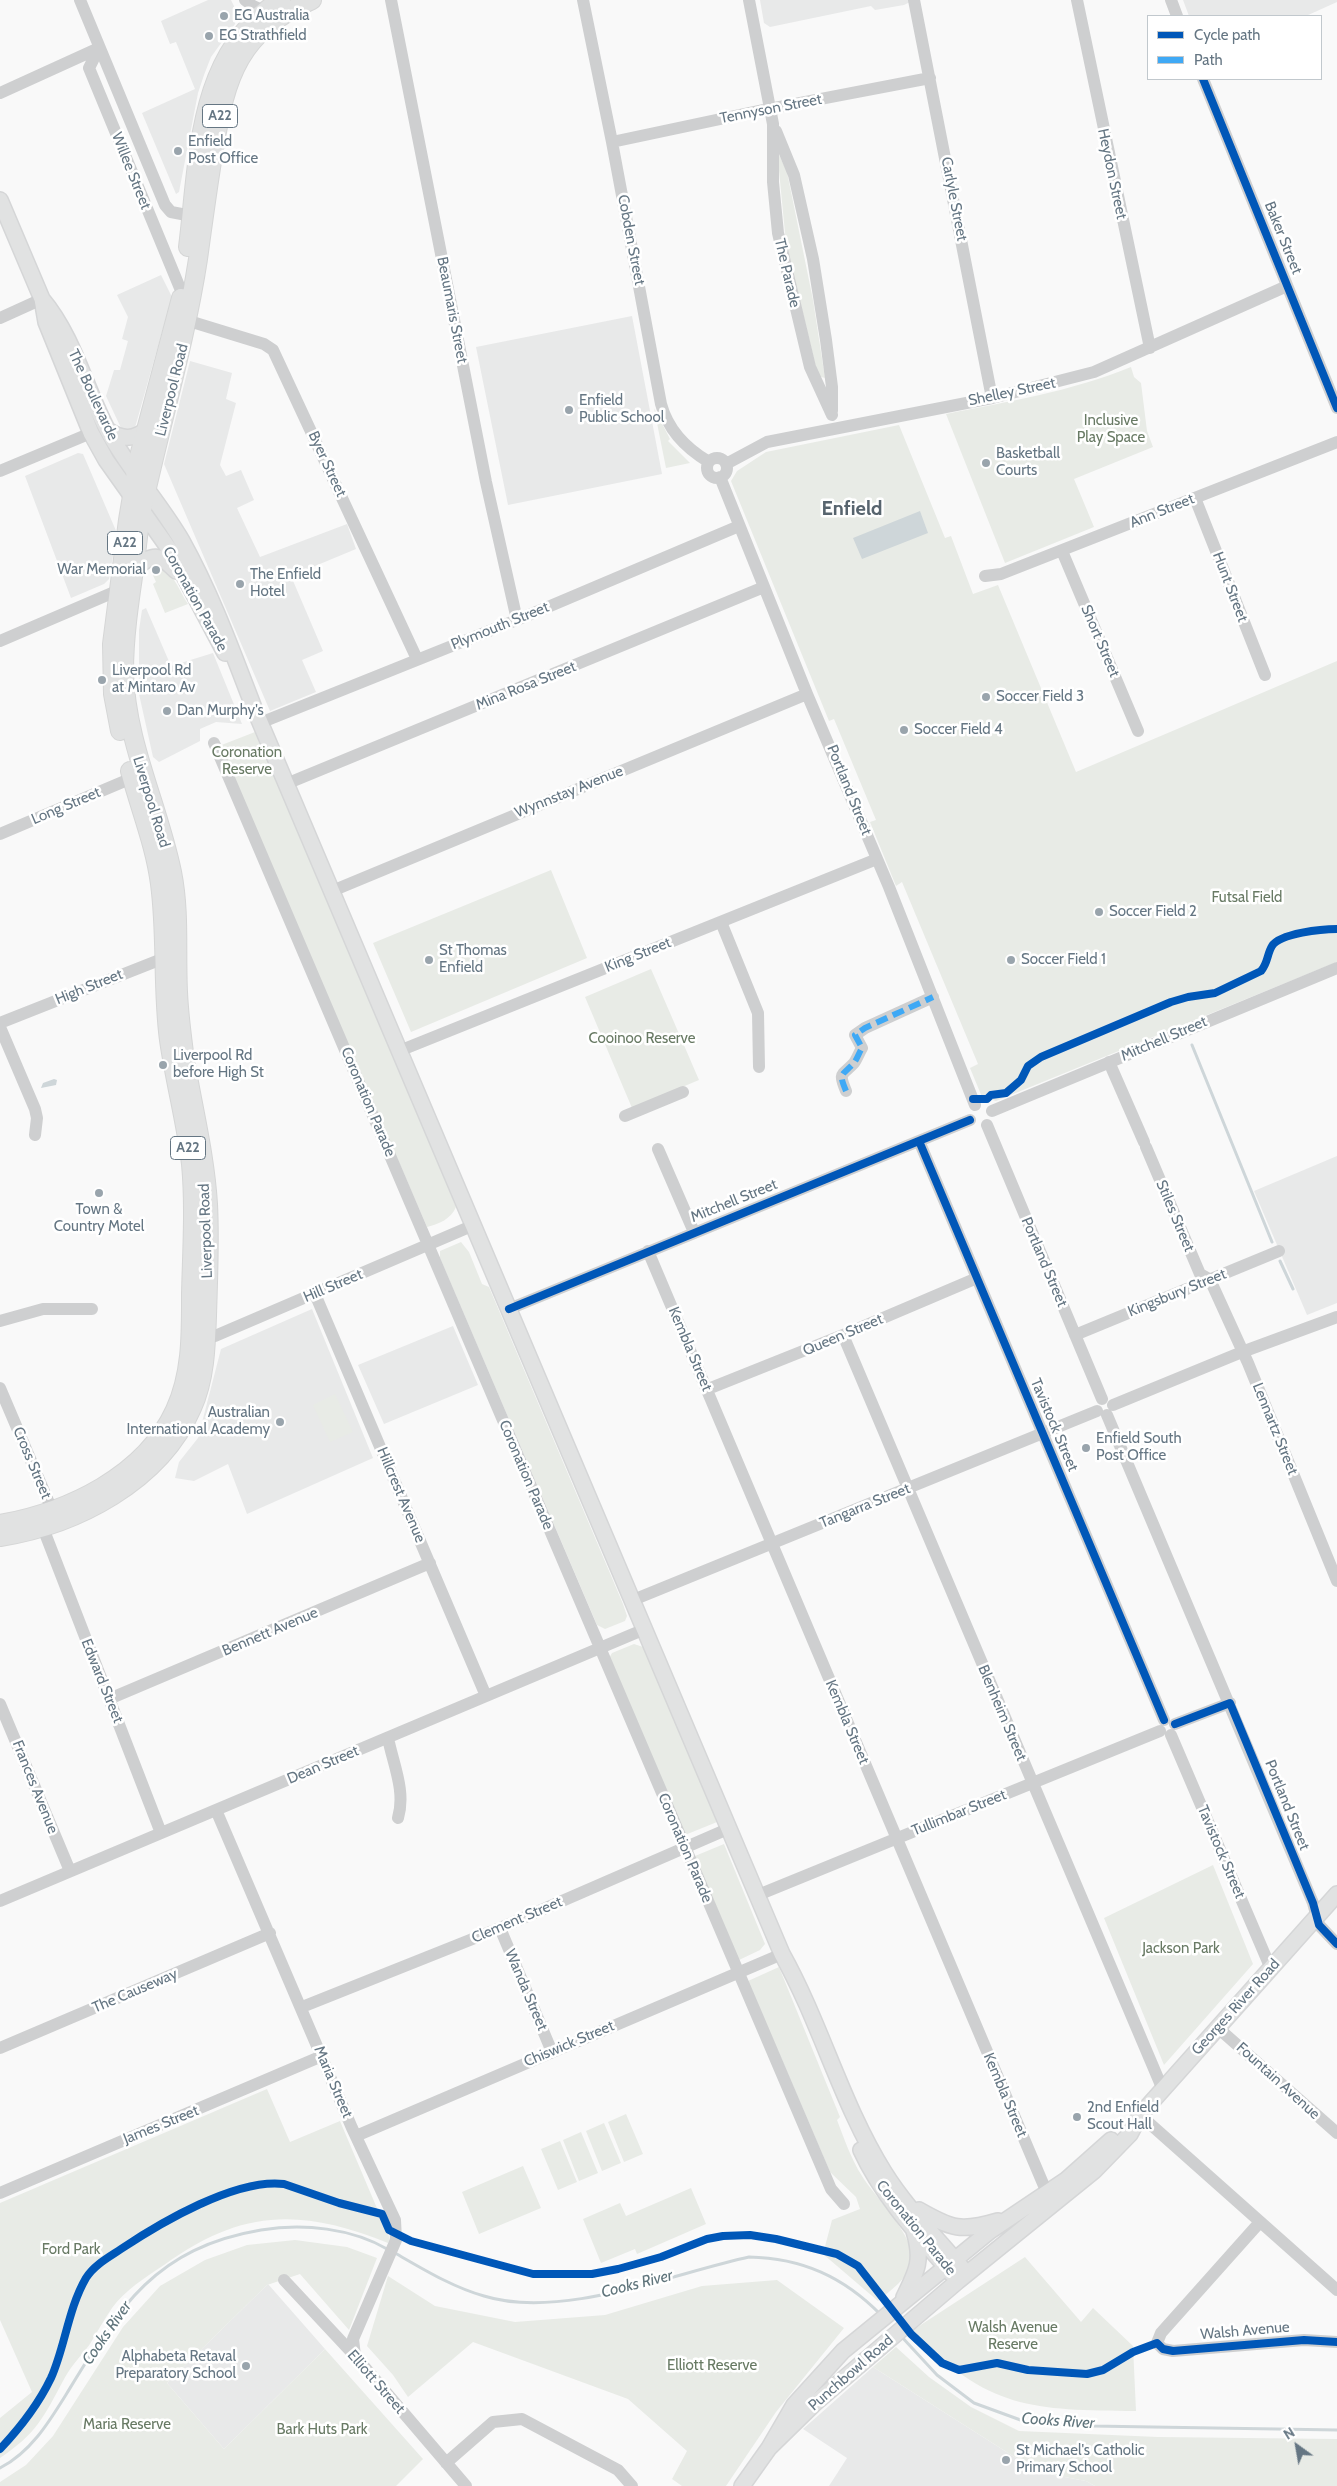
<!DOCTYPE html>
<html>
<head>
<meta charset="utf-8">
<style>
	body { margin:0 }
	#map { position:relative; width:1337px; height:2486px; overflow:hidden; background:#f9f9f9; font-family:Cabin,sans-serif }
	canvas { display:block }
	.legend { position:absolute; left:1147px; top:15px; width:175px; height:65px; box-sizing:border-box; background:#fff; border:1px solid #c1c8cd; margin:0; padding:6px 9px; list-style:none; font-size:15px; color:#657683 }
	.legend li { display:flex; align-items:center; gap:10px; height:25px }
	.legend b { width:25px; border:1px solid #c1c8cd }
	.north { position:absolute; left:1272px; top:2421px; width:50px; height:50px; -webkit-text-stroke:4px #fff; paint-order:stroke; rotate:328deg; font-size:14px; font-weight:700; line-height:20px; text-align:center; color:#657683 }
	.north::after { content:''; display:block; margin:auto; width:18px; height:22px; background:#657683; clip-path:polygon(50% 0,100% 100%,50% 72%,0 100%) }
</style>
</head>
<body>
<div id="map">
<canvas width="1337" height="2486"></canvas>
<ul class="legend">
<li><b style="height:6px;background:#0057b8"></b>Cycle path</li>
<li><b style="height:6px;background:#3fa9f5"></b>Path</li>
</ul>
<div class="north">N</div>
</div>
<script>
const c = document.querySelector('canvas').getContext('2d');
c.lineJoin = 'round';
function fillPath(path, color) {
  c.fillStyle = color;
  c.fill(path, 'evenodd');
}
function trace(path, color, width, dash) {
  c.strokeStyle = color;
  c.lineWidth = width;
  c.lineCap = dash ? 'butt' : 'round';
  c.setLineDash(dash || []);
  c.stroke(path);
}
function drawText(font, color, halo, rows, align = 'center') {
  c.font = font + ' Cabin,sans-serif';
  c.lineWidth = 5;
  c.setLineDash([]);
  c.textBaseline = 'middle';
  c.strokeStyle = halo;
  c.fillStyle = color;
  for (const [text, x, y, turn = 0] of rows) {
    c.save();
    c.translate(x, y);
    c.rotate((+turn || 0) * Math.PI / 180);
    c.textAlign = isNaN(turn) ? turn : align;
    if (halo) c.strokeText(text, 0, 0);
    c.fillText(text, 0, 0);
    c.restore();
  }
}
const built = new Path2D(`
	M208,0H231L238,14L235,24L211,57L204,75L198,93L179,192L176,194L142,113L195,89L176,42L170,44L161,21Z
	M760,0H914L904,5L875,10L871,6L770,27L764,23Z
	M1183,0H1337V2L1306,16H1189Z
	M161,275L172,297L134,431L121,428L106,396L114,370H120L128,341L122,339L128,317L117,295Z
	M632,316L662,474L508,505L476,347Z
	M190,361L232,373L226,399L236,403L220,465L226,476L241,470L254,500L237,508L260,557L347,524L356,549L291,576L323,651L302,660L316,692L270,711L164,464Z
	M78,453L83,454L117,533L109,579L104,584L71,598L25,476Z
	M146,608L171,666L213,653L242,724L216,722L200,729V741L159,762L153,757L139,694V630L142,610Z
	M1337,1156V1303L1307,1315L1254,1191Z
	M312,1309L373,1458L247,1514L228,1464L194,1481L175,1478L179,1462L198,1438L221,1349Z
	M453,1326L478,1385L384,1424L358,1365Z
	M268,2284L325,2349L224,2449L167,2383Z
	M873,2367L1038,2472L1086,2481L1095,2486H829L847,2458L803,2429Z`);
const green = new Path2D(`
	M777,150L787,172L813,300L825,378L818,376L786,243Z
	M1131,367L1134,377L1141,383L1147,431L1153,447L1074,479L1094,527L1005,563L946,414C1011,401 1069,392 1131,367Z
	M654,408L670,439L668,441L690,463L666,468Z
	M899,425L945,538L951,536L973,594L998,585L1076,772L1337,661V962L996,1101L982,1097L970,1068L978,1064L902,882L896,886L870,822L876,820L834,719L829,721L731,481L737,471L766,452Z
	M156,563C170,566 180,592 188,604L165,613L153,584L156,582L151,571Z
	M255,732L381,1025L456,1207C451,1219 439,1224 427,1227L219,746Z
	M551,870L587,958L411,1032L373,943Z
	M651,969L699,1080L632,1108L585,997Z
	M461,1242L469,1252L482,1284L489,1287L623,1604L627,1616L625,1621L605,1629L597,1625L440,1258V1251Z
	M335,1394L353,1432L330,1442L313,1405Z
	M634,1644L643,1647L717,1822L685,1835L609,1658L612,1653Z
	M724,1844L765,1944L760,1950L739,1960L695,1856Z
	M1213,1865L1253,1964L1164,2065L1104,1918Z
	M779,1967L840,2117L837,2120C844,2138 851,2159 862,2176C874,2196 916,2237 912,2261C908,2279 892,2289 878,2301L823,2254L832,2220L860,2209L856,2197L830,2172L748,1981Z
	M267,2089L290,2142L340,2121L390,2239L388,2243C300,2208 242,2209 164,2265C146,2277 125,2290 112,2308C104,2320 97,2332 90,2344C81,2356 70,2367 63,2381C43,2418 37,2433 0,2458V2418L32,2392L0,2320V2203Z
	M626,2114L643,2154L624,2162L608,2122Z
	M604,2123L621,2163L602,2171L586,2131Z
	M581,2132L598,2173L579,2181L563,2140Z
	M560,2141L577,2182L558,2190L541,2149Z
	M523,2166L541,2208L479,2234L462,2192Z
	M691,2188L706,2224L637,2254L635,2249L601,2263L583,2219L620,2203L626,2216Z
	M295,2240L347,2247L377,2258L349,2330L300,2274L267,2285L167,2383L224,2449L325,2349L423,2459L396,2486H0V2482L26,2465L53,2436L123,2327L160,2286L205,2260L247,2245Z
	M1025,2257L1081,2322L1093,2308L1133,2346L1136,2411C1034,2410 986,2410 913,2330Z
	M388,2276L435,2306L515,2322L605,2315L702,2286L777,2280L844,2328L776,2412L726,2486H682L672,2479L687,2451L628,2399L473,2342L408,2397L393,2375L367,2346Z
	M896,2347L929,2377L971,2407L1019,2431L1158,2437L1337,2439V2486H1095L1086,2481L1038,2472L873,2367Z`);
const water = new Path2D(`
	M920,511L928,533L862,559L853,538Z
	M54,1079L57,1080L56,1085L41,1088L43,1083Z`);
const stream = new Path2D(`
	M1192,1045L1272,1242
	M1280,1261L1293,1289
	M395,2253C423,2269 452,2287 484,2296C561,2320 671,2274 749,2257C802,2258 844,2277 881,2315
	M900,2335L937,2375L974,2403L1026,2422L1092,2426L1337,2430
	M0,2468C31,2452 49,2422 67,2393C119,2308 154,2248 261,2230C303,2223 352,2228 389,2250`);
const minor = new Path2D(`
	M80,0L165,205L171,212L192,216
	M245,0L253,6L264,11
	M391,0L486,482L517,620
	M583,0L612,142L661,404C668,430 687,449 709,462
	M749,0L773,124V182L778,233L810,367L832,415
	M914,0L992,398
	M1077,0L1150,348
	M1171,0L1177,16
	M99,48L89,68L182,293
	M1203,79L1337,408
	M0,93L99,48
	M776,131L794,175L813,259L826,340L832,387V411
	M612,142L763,110L930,78
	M0,318L42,299
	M189,321L264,344L273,350L417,659
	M707 468a10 10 0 1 1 20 0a10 10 0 1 1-20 0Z
	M726,464L767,442L992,398L1094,372L1287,286
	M0,471L91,433
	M720,477L807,694L889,887L975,1105
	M1195,498L1265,675
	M1062,551L1138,731
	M985,576L1001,574L1337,442
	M0,641L119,590
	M260,723L529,615L739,526
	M214,743L831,2189L844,2204
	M286,784L764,587
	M0,834L132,778
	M332,891L807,694
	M721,922L758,1013L759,1067
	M0,1023L172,955
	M0,1027L35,1109L37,1118L35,1135
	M399,1051L877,859
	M1109,1062L1144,1142
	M846,1091C838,1072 842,1076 854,1063C857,1059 859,1053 862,1048L855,1035L865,1028L933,997
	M992,1111L1337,968
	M625,1116L683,1092
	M987,1125L1102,1399
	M919,1141L1164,1720
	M1146,1147L1200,1274L1209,1279L1212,1284L1248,1363L1337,1581
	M658,1149L694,1232
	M648,1251L1047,2193
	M315,1294L486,1696
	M509,1309L970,1120
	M0,1321L43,1309H92
	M843,1335L1163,2090
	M1075,1335L1279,1251
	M198,1338L215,1336L474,1225
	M0,1388L52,1510
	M708,1389L843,1335L977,1278
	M1113,1405L1242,1352L1337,1317
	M1107,1415L1313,1903L1319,1925L1337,1944
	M43,1528L161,1833
	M633,1600L1097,1411
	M109,1699L430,1563
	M0,1704L70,1871
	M1175,1724L1230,1703
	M1171,1735L1271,1969
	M388,1738C393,1764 406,1791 398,1818
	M216,1810L352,2128L395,2220L396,2240L353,2339L355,2356
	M758,1895L1160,1731
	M0,1901L645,1629
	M500,1928L552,2052
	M302,2007L500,1928L730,1828
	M1218,2028L1337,2133
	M0,2048L270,1933
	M1140,2115L1337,2290
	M356,2136L782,1954
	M0,2193L322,2056
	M1260,2222L1161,2333L1157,2343L1163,2349L1173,2351L1304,2340L1337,2342
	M284,2280L355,2356L466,2486
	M446,2463L493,2422L522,2419L618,2470L632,2486`);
const major = new Path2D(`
	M0,200L42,299L46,322L91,433L106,460L172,553L225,653
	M42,299C74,337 85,388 108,431C129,470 160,503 182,541C212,595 232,651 254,708L782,1954C821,2024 842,2105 884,2172C907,2209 939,2240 966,2273
	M108,430C122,440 134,440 147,429
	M134,569C154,553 158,553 176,571
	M861,2150C882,2196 918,2235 952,2274
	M919,2210C952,2229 961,2232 998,2221
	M904,2297C917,2271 923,2260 914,2231
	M769,2448L814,2404L958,2281L1094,2171L1130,2134L1140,2115L1337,1894
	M742,2486L769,2448L794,2405L843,2351L990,2231L1066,2180L1111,2140`);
const highway = new Path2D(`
	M188,247C199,160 196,51 281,0
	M120,731L113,694L112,644L128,520L138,460L181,298
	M0,1524C68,1512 145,1476 175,1410C192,1373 191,1333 191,1294C192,1251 195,1207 191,1164C186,1122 175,1082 169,1040C162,988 167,936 160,884C155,845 140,809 130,771
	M0,1537C76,1525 160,1482 192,1408C205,1380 206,1346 207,1316C208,1279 210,1241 208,1204C205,1155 193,1108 185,1060C182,1038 179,1014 178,992C176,951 180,912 172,872C158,804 126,743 124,672C124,638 129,604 134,570C137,550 138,530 142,510C160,426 185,344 198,259C203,222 208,185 214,149C226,75 239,32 312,0`);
const quiet = new Path2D(`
	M846,1091C838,1072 842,1076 854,1063C857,1059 859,1053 862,1048L855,1035L865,1028L933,997`);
const cycleway = new Path2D(`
	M1203,79L1337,408
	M973,1099H987L991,1095L1006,1093L1021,1080L1028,1066L1041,1057L1171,1002L1188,997L1215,993L1261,971C1268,963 1267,954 1272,946C1280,933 1323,929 1337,929
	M919,1141L1164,1720
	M509,1309L970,1120
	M1175,1724L1230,1703L1313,1903L1319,1925L1337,1944
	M0,2449C19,2429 39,2403 51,2378C65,2347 68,2309 86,2278C94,2265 109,2257 121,2249C160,2223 236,2178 284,2184L339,2203L382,2214L389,2230L411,2241L533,2274H592L618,2269L661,2257L707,2239L723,2236L750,2235L776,2239L837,2254L858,2266L911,2334L942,2363L959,2370L997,2363L1028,2370L1087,2374L1103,2370L1133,2352L1157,2343L1163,2349L1173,2351L1304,2340L1337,2342`);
const markers = [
	[224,16,5,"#99a4ac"],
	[209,36,5,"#99a4ac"],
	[178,151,5,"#99a4ac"],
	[569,410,5,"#99a4ac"],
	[986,463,5,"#99a4ac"],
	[156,570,5,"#99a4ac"],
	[240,584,5,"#99a4ac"],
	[102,680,5,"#99a4ac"],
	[986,697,5,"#99a4ac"],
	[167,711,5,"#99a4ac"],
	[904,730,5,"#99a4ac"],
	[1099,912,5,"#99a4ac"],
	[429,960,5,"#99a4ac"],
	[1011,960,5,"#99a4ac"],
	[163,1065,5,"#99a4ac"],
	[99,1193,5,"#99a4ac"],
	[280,1422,5,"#99a4ac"],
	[1086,1448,5,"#99a4ac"],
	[1077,2117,5,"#99a4ac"],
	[246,2366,5,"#99a4ac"],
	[1006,2460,5,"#99a4ac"]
];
const shields = [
	[220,116,35],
	[125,543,35],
	[188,1148,35]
];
const shieldNames = [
	["A22",220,116],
	["A22",125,543],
	["A22",188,1148]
];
const poiNames = [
	["EG Australia",234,16],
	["EG Strathfield",219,36],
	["Enfield",188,142],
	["Post Office",188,159],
	["Enfield",579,401],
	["Public School",579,418],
	["Basketball",996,454],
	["Courts",996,471],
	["War Memorial",146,570,"right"],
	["The Enfield",250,575],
	["Hotel",250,592],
	["Liverpool Rd",112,671],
	["at Mintaro Av",112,688],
	["Soccer Field 3",996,697],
	["Dan Murphy's",177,711],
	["Soccer Field 4",914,730],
	["Soccer Field 2",1109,912],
	["St Thomas",439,951],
	["Enfield",439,968],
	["Soccer Field 1",1021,960],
	["Liverpool Rd",173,1056],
	["before High St",173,1073],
	["Town &",99,1210,"center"],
	["Country Motel",99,1227,"center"],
	["Australian",270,1413,"right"],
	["International Academy",270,1430,"right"],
	["Enfield South",1096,1439],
	["Post Office",1096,1456],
	["2nd Enfield",1087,2108],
	["Scout Hall",1087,2125],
	["Alphabeta Retaval",236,2357,"right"],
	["Preparatory School",236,2374,"right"],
	["St Michael's Catholic",1016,2451],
	["Primary School",1016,2468]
];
const streetNames = [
	["Tennyson Street",771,109,-11],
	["Willee Street",131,171,68],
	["Heydon Street",1112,174,78],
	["Carlyle Street",954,199,79],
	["Baker Street",1283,238,68],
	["Cobden Street",631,240,79],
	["The Parade",787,273,77],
	["Beaumaris Street",452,310,79],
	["Liverpool Road",172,390,-76],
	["Shelley Street",1012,392,-12],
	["The Boulevarde",93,395,65],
	["Byer Street",327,464,65],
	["Ann Street",1162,511,-22],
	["Hunt Street",1230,587,69],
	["Coronation Parade",195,599,61],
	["Plymouth Street",500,626,-22],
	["Short Street",1100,641,67],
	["Mina Rosa Street",526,686,-22],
	["Portland Street",849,790,68],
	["Wynnstay Avenue",569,792,-22],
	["Liverpool Road",151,802,73],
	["Long Street",66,806,-23],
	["King Street",638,955,-22],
	["High Street",89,987,-22],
	["Mitchell Street",1164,1039,-23],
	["Coronation Parade",368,1102,67],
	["Mitchell Street",734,1201,-22],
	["Stiles Street",1175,1216,67],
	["Liverpool Road",206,1231,-92],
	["Portland Street",1044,1262,67],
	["Hill Street",333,1286,-23],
	["Kingsbury Street",1177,1293,-22],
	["Queen Street",843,1335,-23],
	["Kembla Street",690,1349,67],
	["Tavistock Street",1054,1425,67],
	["Lennartz Street",1275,1429,68],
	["Cross Street",32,1463,67],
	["Coronation Parade",526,1475,67],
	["Hillcrest Avenue",401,1495,67],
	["Tangarra Street",865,1506,-22],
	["Bennett Avenue",270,1632,-23],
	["Edward Street",102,1681,68],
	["Blenheim Street",1002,1713,67],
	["Kembla Street",847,1722,67],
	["Dean Street",323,1765,-23],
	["Frances Avenue",35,1787,68],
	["Portland Street",1287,1805,68],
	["Tullimbar Street",959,1813,-22],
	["Coronation Parade",685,1848,67],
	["Tavistock Street",1221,1852,67],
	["Clement Street",517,1920,-23],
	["Wanda Street",526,1990,67],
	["The Causeway",135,1991,-23],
	["Georges River Road",1236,2007,-48],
	["Chiswick Street",569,2044,-23],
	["Fountain Avenue",1278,2081,42],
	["Maria Street",333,2082,67],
	["Kembla Street",1005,2095,67],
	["James Street",161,2125,-22],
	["Coronation Parade",916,2228,51],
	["Walsh Avenue",1245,2331,-5],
	["Punchbowl Road",851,2373,-41],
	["Elliott Street",376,2382,49]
];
const parkNames = [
	["Inclusive",1111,421],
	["Play Space",1111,438],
	["Coronation",247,753],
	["Reserve",247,770],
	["Futsal Field",1247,898],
	["Cooinoo Reserve",642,1039],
	["Jackson Park",1181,1949],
	["Ford Park",71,2250],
	["Walsh Avenue",1013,2328],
	["Reserve",1013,2345],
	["Elliott Reserve",712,2366],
	["Maria Reserve",127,2425],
	["Bark Huts Park",322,2430]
];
const waterNames = [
	["Cooks River",637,2284,-14],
	["Cooks River",107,2333,-55],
	["Cooks River",1058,2421,4]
];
const districtNames = [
	["Enfield",852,509]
];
fillPath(built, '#e8e9e9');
fillPath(green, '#e8ebe6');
fillPath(water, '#ced6d9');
trace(stream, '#ced6d9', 3);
trace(major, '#d5d6d7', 18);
trace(highway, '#d5d6d6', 20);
trace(minor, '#cecfd0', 12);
trace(major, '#e1e2e2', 15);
trace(highway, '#e1e2e2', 18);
trace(quiet, '#3fa9f5', 6, [12, 6]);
trace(cycleway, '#0057b8', 8);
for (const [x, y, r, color] of markers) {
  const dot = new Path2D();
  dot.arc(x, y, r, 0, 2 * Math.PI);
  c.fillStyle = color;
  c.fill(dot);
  trace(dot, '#fff', 2);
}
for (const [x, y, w] of shields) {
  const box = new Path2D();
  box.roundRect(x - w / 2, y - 11.5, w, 23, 4);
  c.fillStyle = '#fff';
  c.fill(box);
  trace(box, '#657683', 1);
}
drawText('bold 14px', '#657683', null, shieldNames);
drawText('15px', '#657683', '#fff', poiNames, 'left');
drawText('15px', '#657683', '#fff', streetNames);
drawText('15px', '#687a64', '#fff', parkNames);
drawText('italic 16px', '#60757c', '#fff', waterNames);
drawText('bold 20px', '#57646e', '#fff', districtNames);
</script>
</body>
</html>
